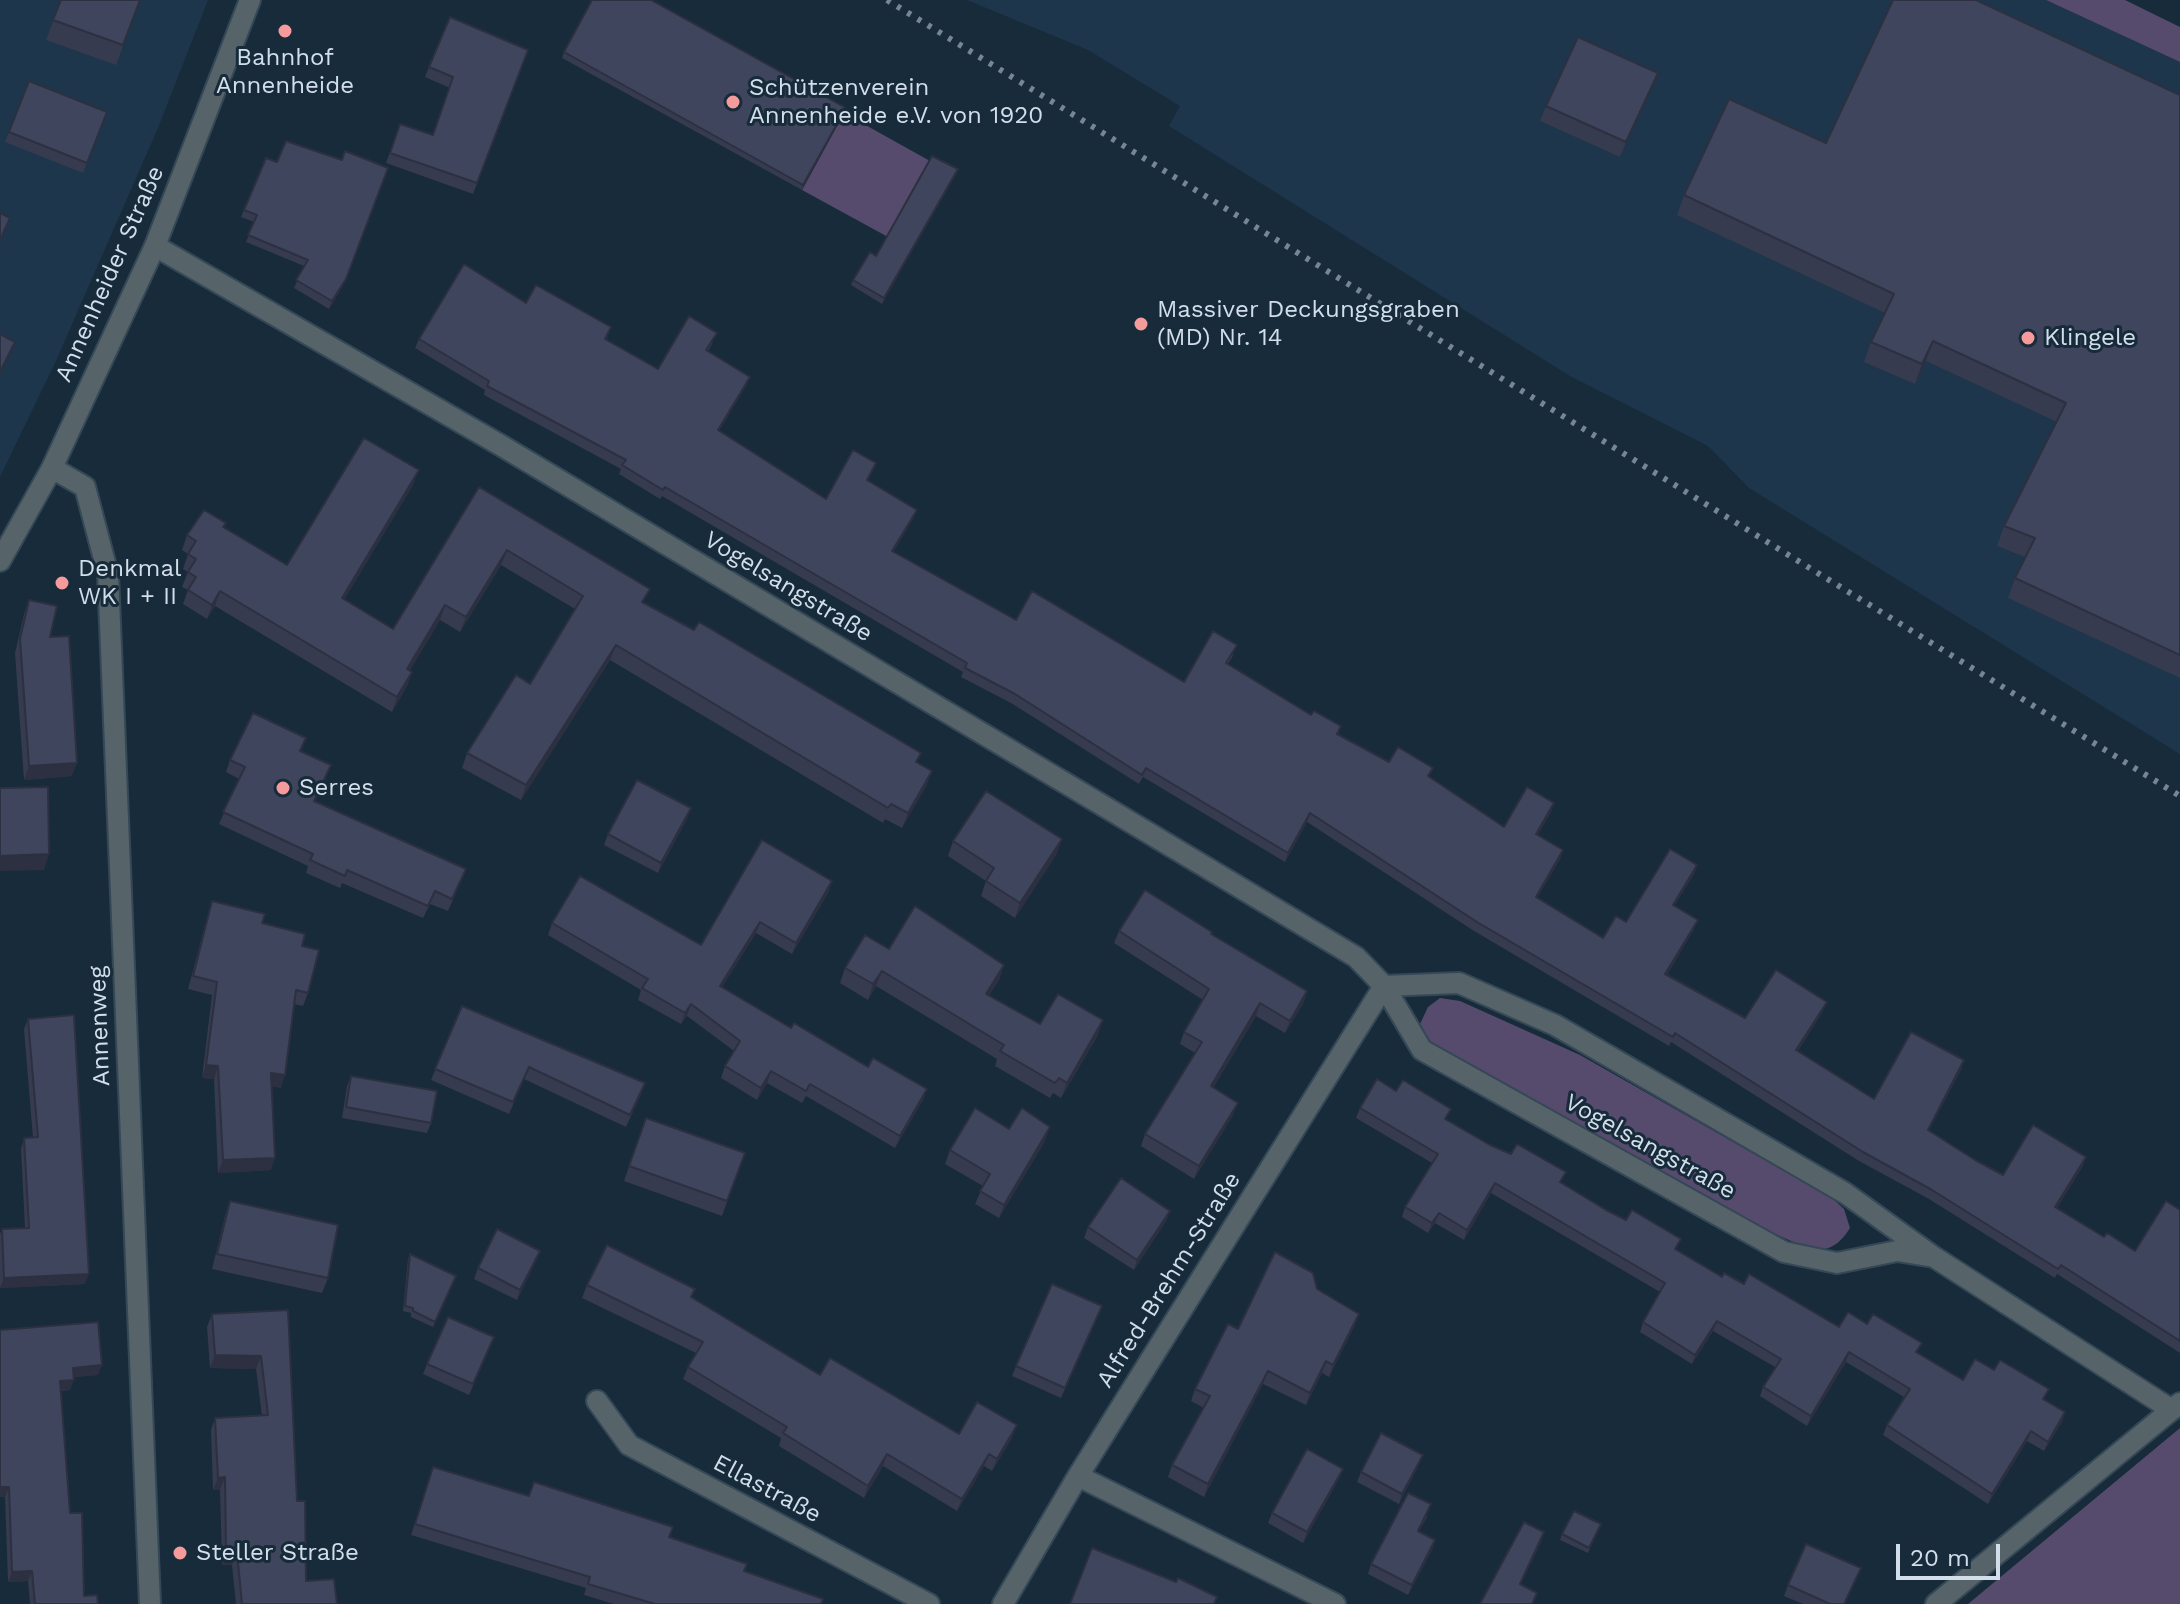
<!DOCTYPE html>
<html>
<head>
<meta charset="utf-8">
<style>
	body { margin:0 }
	#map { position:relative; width:2180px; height:1604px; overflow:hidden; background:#172b3b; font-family:"Work Sans",sans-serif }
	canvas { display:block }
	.scale { position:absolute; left:1896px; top:1544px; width:104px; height:36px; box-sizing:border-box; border:4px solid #d2dee9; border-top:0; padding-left:10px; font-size:24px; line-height:28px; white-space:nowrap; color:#d2dee9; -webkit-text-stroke:6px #172b3b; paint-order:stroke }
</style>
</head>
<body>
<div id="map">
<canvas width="2180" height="1604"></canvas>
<div class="scale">20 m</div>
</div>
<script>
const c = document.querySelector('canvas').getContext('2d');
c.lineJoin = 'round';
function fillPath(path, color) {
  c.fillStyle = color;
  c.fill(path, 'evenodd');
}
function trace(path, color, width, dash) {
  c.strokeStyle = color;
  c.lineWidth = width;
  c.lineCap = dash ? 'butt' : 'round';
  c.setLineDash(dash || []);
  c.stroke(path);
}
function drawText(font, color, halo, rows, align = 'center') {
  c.font = font + ' "Work Sans",sans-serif';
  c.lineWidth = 6;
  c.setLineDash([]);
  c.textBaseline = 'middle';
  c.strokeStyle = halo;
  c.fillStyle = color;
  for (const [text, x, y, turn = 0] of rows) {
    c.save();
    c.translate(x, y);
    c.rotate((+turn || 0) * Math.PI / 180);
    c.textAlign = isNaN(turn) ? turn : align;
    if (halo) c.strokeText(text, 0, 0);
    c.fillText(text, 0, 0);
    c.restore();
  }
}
const built = new Path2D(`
	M0,0H208L158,128L55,363L0,477Z
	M967,0H2046L2180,62V754L1749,488L1708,446L1570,376L1169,126L1180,106L1088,50Z`);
const green = new Path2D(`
	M2046,0H2125L2180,27V62Z
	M844,113L930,161L888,237L802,190Z
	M1440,998L1460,1001L1580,1055L1832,1198L1844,1209L1850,1228C1827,1265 1805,1245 1772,1233L1429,1041L1420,1024L1428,1007Z
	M2180,1428V1604H1968Z`);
const minor = new Path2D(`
	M155,246L502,446L1356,957L1384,986L1422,1050L1784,1252L1837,1263L1897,1251L1934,1257
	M52,468L85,487L108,574L150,1604
	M1384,986L1459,983L1555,1025L1845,1193L1934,1257L2172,1410
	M597,1401L629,1445L929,1604
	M1078,1476L1335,1604
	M1003,1604L1078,1476L1384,986
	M1936,1604L2180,1403`);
const tertiary = new Path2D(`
	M0,561L52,468L155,246L250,0`);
const rail = new Path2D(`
	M887,0L2180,796`);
const wall = new Path2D(`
	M61,0H140L116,65L46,40Z
	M528,50L473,194L386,163L400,124L433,135L450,88L425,77L429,67Z
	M564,52L844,113L802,190L562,58Z
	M1658,73L1652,88L1620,157L1540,121L1546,106Z
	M29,81L107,112L83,173L5,142Z
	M2180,95V678L2008,598L2015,578L2025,557L1997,546L2004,526L2057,422L1926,361L1915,384L1864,362L1871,342L1885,313L1677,215L1684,195L1826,143Z
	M266,158L343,286L329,309L294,288L304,266L246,242L254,222L241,217Z
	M958,169L882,304L851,285L853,280Z
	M526,303L608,336L606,340L658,369L713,342L708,351L750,377L746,386L719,431L826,499L876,463L868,481L917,510L913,519L893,552L1016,620L1184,682L1234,654L1228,664L1311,715L1341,726L1338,735L1389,762L1429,777L1504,827L1554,803L1551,812L1537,835L1563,850L1560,859L1537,898L1603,938L1626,922L1697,865L1694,874L1674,906L1694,929L1667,975L1745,1018L1823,1011L1798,1051L1874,1099L1964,1060L1961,1070L1929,1130L1975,1160L2003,1175L2083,1166L2057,1208L2104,1237L2135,1251L2180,1210V1353L2057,1274L2055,1278L1929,1199L1859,1161L1671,1042L1669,1046L1474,931L1307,822L1285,862L1143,777L1139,784L1011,703L961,677L963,672L662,496L660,499L619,474L621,469L484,395L485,390L415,348L419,339Z
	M413,485L344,600L393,629L479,487L645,603L932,771L926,786L902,828L885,819L883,823L610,660L521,800L462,768L467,753L530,684L575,609L501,565L460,632L440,620L410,670L412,672L407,686L392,712L215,606L207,619L183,604L188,590L182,587L188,572L183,569L188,554L182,550L187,535L224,528L287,565Z
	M29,600L50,637L72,776L24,780L15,653L24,614Z
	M302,751L326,778L315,801L461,881L448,911L430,904L423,918L342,883L340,888L306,873L308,866L219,824L239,779L226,772L230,760Z
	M687,819L658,873L604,845L608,834Z
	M1062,839L1056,855L1015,918L981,896L986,881L948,856L953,841Z
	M832,881L828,893L792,954L756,933L722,987L791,1028L868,1067L927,1089L923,1100L895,1148L806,1096L802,1103L767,1083L757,1100L721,1078L725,1066L734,1051L687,1016L681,1024L638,1000L641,990L548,935L552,923L701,945Z
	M212,901L262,923L302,946L308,993L303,1006L294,1004L281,1088L272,1086L271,1170L218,1173L214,1079L202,1078L212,995L188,989L208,914Z
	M1119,931L1211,935L1307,991L1303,1004L1285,1033L1256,1016L1213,1088L1233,1115L1194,1179L1141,1146L1145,1134L1195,1053L1180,1044L1184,1032L1203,1000L1114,943Z
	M889,949L1004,965L999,980L989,995L1040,1024L1098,1035L1061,1098L1053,1093L1050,1098L995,1066L997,1059L876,986L868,1000L840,983L845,968Z
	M462,1006L641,1094L626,1127L524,1079L509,1114L431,1080Z
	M28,1019L85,1284L0,1288V1234L2,1229L25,1228L21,1149L24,1138H33L24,1029Z
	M351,1076L431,1123L427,1133L342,1118L347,1086Z
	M1396,1091L1490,1145L1561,1183L1722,1277L1744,1284L1839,1327L1867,1324L1963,1380L2045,1400L2065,1412L2062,1422L2044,1451L2027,1441L1988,1504L1883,1435L1887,1425L1904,1397L1846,1362L1807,1426L1760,1396L1763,1387L1775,1367L1713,1331L1692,1364L1640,1332L1643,1322L1660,1292L1491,1193L1464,1240L1435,1223L1428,1233L1402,1217L1405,1207L1432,1163L1356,1118L1360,1108Z
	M646,1118L745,1153L722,1216L624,1181Z
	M1009,1129L1045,1141L999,1218L975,1204L983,1186L945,1164L950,1150Z
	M230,1201L328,1278L322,1293L212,1269L225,1216Z
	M1170,1211L1166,1221L1134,1270L1084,1238L1088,1227Z
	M540,1251L536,1261L517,1300L474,1279L478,1268Z
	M410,1254L456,1276L433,1327L411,1317V1313L403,1311L408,1259Z
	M587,1285L692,1298L820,1375L959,1434L1012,1438L992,1471L984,1466L957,1511L883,1466L864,1498L779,1446L781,1438L683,1379L688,1367L696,1353L582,1298Z
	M1317,1289L1359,1314L1354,1327L1329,1377L1322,1373L1306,1405L1263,1384L1204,1497L1168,1477L1172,1465L1204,1408L1191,1401L1195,1389L1238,1329Z
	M288,1310L297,1501L306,1581L337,1604H236L232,1565H222L220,1490H213L211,1430L215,1418L262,1416L256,1369L210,1368L207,1327L212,1314Z
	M1098,1316L1061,1398L1012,1376L1016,1366Z
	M0,1330L98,1375L73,1377L70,1390L61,1391L70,1513L84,1596L98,1604H30L28,1581L8,1582L5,1497H0Z
	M490,1347L469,1395L423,1374L427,1364Z
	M1419,1465L1399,1504L1357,1482L1361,1472Z
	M433,1467L669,1537L821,1604H614L584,1595L586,1588L411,1535Z
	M1343,1469L1339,1479L1303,1543L1268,1523L1272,1513Z
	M1428,1515L1419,1531L1435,1540L1432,1550L1408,1595L1368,1574L1371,1564Z
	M1599,1529L1588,1553L1560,1540L1562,1534Z
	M1861,1568L1845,1604H1803L1784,1596L1788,1585Z`);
const shadedWall = new Path2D(`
	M1658,73L1652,88L1620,157L1626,142Z
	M846,108L844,113L802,190L803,185Z
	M388,168L343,286L329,309L332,301Z
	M958,169L956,175L882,304L884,298Z
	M1933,341L1926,361L1915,384L1922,364Z
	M15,342L12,352L0,375V372Z
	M750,377L746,386L714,439L718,430Z
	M419,470L413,485L336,613L342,598Z
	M917,510L913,519L888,561L892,551Z
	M507,550L501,565L460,632L466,617Z
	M220,591L215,606L207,619L212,605Z
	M445,605L440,620L402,684L407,669Z
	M616,645L610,660L521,800L526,785Z
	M412,672L407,686L392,712L397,697Z
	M77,763L72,776L24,780L29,766Z
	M932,771L926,786L902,828L908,813Z
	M1554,803L1551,812L1533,844L1536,834Z
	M691,808L687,819L658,873L661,863Z
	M1310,813L1307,822L1285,862L1288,853Z
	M1062,839L1056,855L1015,918L1020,903Z
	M1563,850L1560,859L1532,906L1536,897Z
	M49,854L44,870L0,871V856Z
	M1697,865L1694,874L1669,914L1673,905Z
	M832,881L828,893L792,954L796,943Z
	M1698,920L1694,929L1662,983L1665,974Z
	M760,922L756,933L716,997L720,986Z
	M1004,965L999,980L981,1009L986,994Z
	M882,971L876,986L868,1000L873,984Z
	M1307,991L1303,1004L1285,1033L1290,1021Z
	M1827,1002L1823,1011L1792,1060L1796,1050Z
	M1260,1003L1256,1016L1206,1099L1211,1086Z
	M691,1004L687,1016L681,1024L685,1013Z
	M1103,1020L1098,1035L1061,1098L1067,1083Z
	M1964,1060L1961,1070L1924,1139L1928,1130Z
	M206,1065L218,1066L214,1079L202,1078Z
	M771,1071L767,1083L757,1100L761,1088Z
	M271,1073L285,1075L281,1088L267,1086Z
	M927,1089L923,1100L895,1148L900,1136Z
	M1238,1103L1233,1115L1194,1179L1199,1166Z
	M1050,1127L1045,1141L999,1218L1004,1205Z
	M2086,1157L2083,1166L2052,1216L2055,1207Z
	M275,1158L271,1170L218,1173L223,1160Z
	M1495,1183L1491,1193L1464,1240L1467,1230Z
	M1170,1211L1166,1221L1134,1270L1137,1260Z
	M1439,1213L1435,1223L1428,1233L1432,1223Z
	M540,1251L536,1261L517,1300L520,1290Z
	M89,1274L85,1284L0,1288L4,1278Z
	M1102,1306L1098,1316L1061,1398L1065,1388Z
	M1359,1314L1354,1327L1329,1377L1333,1365Z
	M1717,1321L1713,1331L1692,1364L1695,1355Z
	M1849,1352L1846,1362L1807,1426L1811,1416Z
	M215,1355L261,1356L256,1369L210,1368Z
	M1326,1361L1322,1373L1306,1405L1310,1393Z
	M102,1365L98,1375L69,1378L73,1368Z
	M1268,1371L1263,1384L1204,1497L1208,1484Z
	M74,1380L70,1390L57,1391L60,1381Z
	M2065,1412L2062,1422L2044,1451L2048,1442Z
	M1017,1425L1012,1438L992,1471L997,1459Z
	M2031,1431L2027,1441L1988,1504L1992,1494Z
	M887,1454L883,1466L864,1498L868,1486Z
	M989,1454L984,1466L957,1511L962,1499Z
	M1423,1455L1419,1465L1399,1504L1402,1494Z
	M1343,1469L1339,1479L1303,1543L1307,1532Z
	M225,1477L220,1490H213L218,1478Z
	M0,1487H9L5,1497H0Z
	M1544,1532L1541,1543L1516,1594L1520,1584Z
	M1435,1540L1432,1550L1408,1595L1412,1585Z
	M226,1552H237L232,1565H222Z
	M32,1571L28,1581L8,1582L12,1572Z`);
const building = new Path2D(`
	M61,0H140L123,45L53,20Z
	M592,0H651L846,108L803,185L564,52Z
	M1893,0H1976L2180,95V655L2015,578L2035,538L2004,526L2066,403L1933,341L1922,364L1871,342L1894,294L1684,195L1729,99L1826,143Z
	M450,17L528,50L477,183L390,153L400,124L433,135L453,77L429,67Z
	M1578,37L1658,73L1626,142L1546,106Z
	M29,81L107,112L87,163L9,132Z
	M286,141L342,160L345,151L388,168L346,279L332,301L296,280L308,260L248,235L257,215L244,210L266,158L277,162Z
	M932,156L958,169L884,298L853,280L870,252L876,256Z
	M0,213L10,218L0,240Z
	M464,264L526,303L536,285L611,327L605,339L658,369L689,316L717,333L706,350L750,377L718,430L826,499L853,450L876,463L867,480L917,510L892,551L1016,620L1032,591L1184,682L1213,631L1237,645L1226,663L1311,715L1314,711L1341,726L1337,734L1389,762L1398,747L1433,768L1428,776L1504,827L1527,787L1554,803L1536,834L1563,850L1536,897L1603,938L1616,916L1626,922L1670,849L1697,865L1673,905L1698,920L1665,974L1745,1018L1776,970L1827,1002L1796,1050L1874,1099L1911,1032L1964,1060L1928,1130L1975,1160L2003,1175L2033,1125L2086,1157L2055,1207L2104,1237L2107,1233L2135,1251L2166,1201L2180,1210V1341L2061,1265L2058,1269L1932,1190L1863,1152L1675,1033L1673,1037L1477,922L1310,813L1288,853L1146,768L1142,775L1015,694L965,668L967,663L665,487L663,490L622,465L626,460L487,386L489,381L419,339Z
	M0,334L15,342L0,372Z
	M364,438L419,470L342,598L393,629L479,487L650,589L642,602L694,630L699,622L921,753L916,762L932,771L908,813L891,804L888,808L616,645L526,785L467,753L516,675L530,684L583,596L507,550L466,617L445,605L407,669L412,672L397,697L220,591L212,605L188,590L196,577L188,572L196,559L188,554L196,541L187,535L204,510L226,523L223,527L287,565Z
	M29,600L57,606L50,637L69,636L77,763L29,766L20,639Z
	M253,713L306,738L300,751L331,765L314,801L466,869L452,899L435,891L428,906L347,870L345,876L310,860L313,854L223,812L245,767L230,760Z
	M637,780L691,808L661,863L608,834Z
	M48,787L49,854L0,856V788Z
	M986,791L1062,839L1020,903L986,881L994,868L953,841Z
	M762,840L832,881L796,943L760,922L720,986L791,1028L794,1023L868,1067L873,1058L927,1089L900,1136L810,1084L806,1091L771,1071L761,1088L725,1066L740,1041L691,1004L685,1013L642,988L648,979L552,923L580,876L701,945Z
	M1145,890L1212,932L1211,934L1307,991L1290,1021L1260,1003L1211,1086L1238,1103L1199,1166L1145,1134L1202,1042L1184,1032L1209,989L1119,931Z
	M212,901L265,914L262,923L305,934L302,946L319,950L308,993L296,990L285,1075L271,1073L275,1158L223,1160L218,1066L206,1065L217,982L193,976Z
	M915,906L1004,965L986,994L1040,1024L1058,994L1103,1020L1067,1083L1059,1078L1055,1083L1000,1051L1004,1045L882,971L873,984L845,968L865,935L889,949Z
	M462,1006L645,1083L630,1115L529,1067L513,1102L435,1069Z
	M74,1015L89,1274L4,1278L2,1229L29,1228L24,1138L38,1137L28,1019Z
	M351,1076L437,1091L431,1123L346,1107Z
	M1377,1079L1396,1091L1403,1080L1451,1109L1445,1119L1490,1145L1511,1154L1517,1144L1566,1172L1560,1182L1606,1210L1626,1220L1632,1210L1681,1239L1675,1249L1722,1277L1724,1273L1744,1284L1749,1274L1839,1327L1848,1312L1867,1324L1873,1314L1922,1343L1916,1352L1963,1380L1975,1359L1994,1370L2000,1360L2049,1389L2043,1399L2065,1412L2048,1442L2031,1431L1992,1494L1887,1425L1910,1389L1849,1352L1811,1416L1763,1387L1781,1359L1717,1321L1695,1355L1643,1322L1665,1283L1495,1183L1467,1230L1439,1213L1432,1223L1405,1207L1438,1154L1360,1108Z
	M975,1108L1009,1129L1022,1108L1050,1127L1004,1205L980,1191L990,1174L950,1150Z
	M646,1118L745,1153L727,1201L629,1166Z
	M1121,1178L1170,1211L1137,1260L1088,1227Z
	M230,1201L338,1225L328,1278L217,1254Z
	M497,1229L540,1251L520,1290L478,1268Z
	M607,1245L695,1289L691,1297L820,1375L830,1358L959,1434L977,1402L1017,1425L997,1459L989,1454L962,1499L887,1454L868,1486L783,1433L787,1427L688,1367L703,1342L587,1285Z
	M1275,1252L1313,1273L1317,1289L1359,1314L1333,1365L1326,1361L1310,1393L1268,1371L1208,1484L1172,1465L1210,1396L1195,1389L1228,1324L1238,1329Z
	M410,1254L456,1276L435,1322L413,1311V1308L405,1306Z
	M1052,1284L1102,1306L1065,1388L1016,1366Z
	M288,1310L297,1501H305L306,1581L334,1579L337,1604H242L237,1552H226L225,1477L218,1478L215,1418L268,1415L261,1356L215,1355L212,1314Z
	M448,1317L494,1337L473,1384L427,1364Z
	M98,1322L102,1365L73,1368L74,1380L60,1381L70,1513H82L84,1596L97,1595L98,1604H35L32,1571L12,1572L9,1487H0V1330Z
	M1381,1433L1423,1455L1402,1494L1361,1472Z
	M1307,1449L1343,1469L1307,1532L1272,1513Z
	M433,1467L529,1496L534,1482L673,1527L669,1537L747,1564L744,1571L823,1599L821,1604H655L588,1584L590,1577L415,1524Z
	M1408,1493L1431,1504L1418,1531L1435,1540L1412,1585L1371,1564Z
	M1574,1511L1601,1524L1589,1548L1562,1534Z
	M1524,1522L1544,1532L1520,1584L1537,1593L1532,1604H1480Z
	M1806,1544L1861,1568L1844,1604H1830L1788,1585Z
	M1092,1548L1176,1582L1178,1578L1217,1597L1214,1604H1070Z`);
const markers = [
	[285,31,8,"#f59b9c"],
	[733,102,8,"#f59b9c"],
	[1141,324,8,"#f59b9c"],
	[2028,338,8,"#f59b9c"],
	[62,583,8,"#f59b9c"],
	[283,788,8,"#f59b9c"],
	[180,1553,8,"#f59b9c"]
];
const poiNames = [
	["Bahnhof",285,58,"center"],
	["Annenheide",285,86,"center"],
	["Schützenverein",749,88],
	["Annenheide e.V. von 1920",749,116],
	["Massiver Deckungsgraben",1157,310],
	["(MD) Nr. 14",1157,338],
	["Klingele",2044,338],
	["Denkmal",78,569],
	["WK I + II",78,597],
	["Serres",299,788],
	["Steller Straße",196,1553]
];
const streetNames = [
	["Annenheider Straße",110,274,-66],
	["Vogelsangstraße",788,587,31],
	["Annenweg",100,1026,-92],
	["Vogelsangstraße",1650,1147,29],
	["Alfred-Brehm-Straße",1169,1280,-58],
	["Ellastraße",767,1489,28]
];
fillPath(built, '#1d364b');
fillPath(green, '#564b6c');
trace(minor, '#354857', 24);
trace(tertiary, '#354857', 24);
trace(minor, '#566368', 20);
trace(tertiary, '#566368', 20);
trace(rail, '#768694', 6, [4, 8]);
fillPath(wall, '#363b4f');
fillPath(shadedWall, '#2c3040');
fillPath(building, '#3f455c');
trace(building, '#2c3040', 2);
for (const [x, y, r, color] of markers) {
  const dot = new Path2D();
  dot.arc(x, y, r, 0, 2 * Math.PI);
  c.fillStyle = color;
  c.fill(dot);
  trace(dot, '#172b3b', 3);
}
drawText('24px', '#d2dee9', '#172b3b', poiNames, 'left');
drawText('24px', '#d2dee9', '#172b3b', streetNames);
</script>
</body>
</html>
